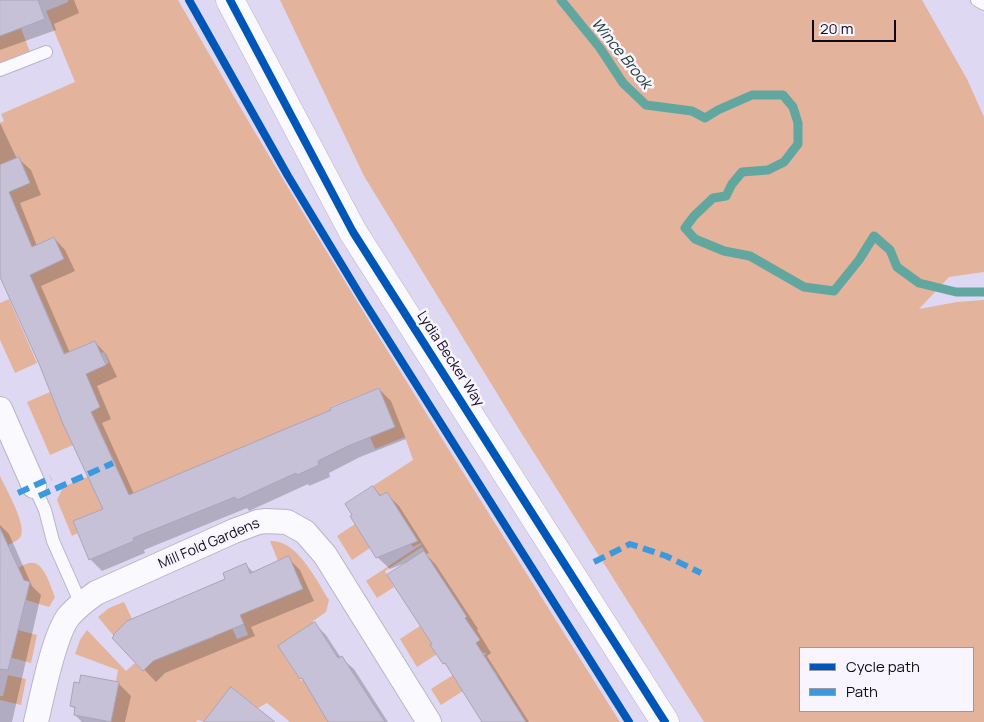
<!DOCTYPE html>
<html>
<head>
<meta charset="utf-8">
<style>
	body { margin:0 }
	#map { position:relative; width:984px; height:722px; overflow:hidden; background:#dfd8f2; font-family:Manrope,sans-serif }
	canvas { display:block }
	.legend { position:absolute; left:799px; top:647px; width:175px; height:65px; box-sizing:border-box; background:#f8f5ff; border:1px solid #9b97a3; margin:0; padding:6px 9px; list-style:none; font-size:15px; color:#100b1a }
	.legend li { display:flex; align-items:center; gap:10px; height:25px }
	.legend b { width:25px; border:1px solid #9b97a3 }
	.scale { position:absolute; left:812px; top:20px; width:84px; height:22px; box-sizing:border-box; border:2px solid #100b1a; border-top:0; padding-left:6px; font-size:15px; line-height:18px; white-space:nowrap; color:#100b1a; -webkit-text-stroke:4px #f8f5ff; paint-order:stroke }
</style>
</head>
<body>
<div id="map">
<canvas width="984" height="722"></canvas>
<ul class="legend">
<li><b style="height:6px;background:#0057b8"></b>Cycle path</li>
<li><b style="height:6px;background:#3a99df"></b>Path</li>
</ul>
<div class="scale">20 m</div>
</div>
<script>
const c = document.querySelector('canvas').getContext('2d');
c.lineJoin = 'round';
function fillPath(path, color) {
  c.fillStyle = color;
  c.fill(path, 'evenodd');
}
function trace(path, color, width, dash) {
  c.strokeStyle = color;
  c.lineWidth = width;
  c.lineCap = dash ? 'butt' : 'round';
  c.setLineDash(dash || []);
  c.stroke(path);
}
function drawText(font, color, halo, rows, align = 'center') {
  c.font = font + ' Manrope,sans-serif';
  c.lineWidth = 5;
  c.setLineDash([]);
  c.textBaseline = 'middle';
  c.strokeStyle = halo;
  c.fillStyle = color;
  for (const [text, x, y, turn = 0] of rows) {
    c.save();
    c.translate(x, y);
    c.rotate((+turn || 0) * Math.PI / 180);
    c.textAlign = isNaN(turn) ? turn : align;
    if (halo) c.strokeText(text, 0, 0);
    c.fillText(text, 0, 0);
    c.restore();
  }
}
const green = new Path2D(`
	M68,0H178C318,245 470,483 620,722H526L491,681L498,676L485,657L454,676L463,691L441,705L431,689L486,654L485,652L480,655L474,644L480,640L467,621L431,645L437,654L417,667L400,639L420,626L430,640L436,570L422,547L385,571L394,587L377,598L366,581L422,544L421,543L413,547L406,537L413,533L400,514L370,548L352,560L337,536L355,524L362,535L399,511L387,492L380,496L373,486L413,460L405,437L375,449L370,437L395,427L379,388L330,407L334,419H310L141,490L117,503L73,521L78,533L72,536L57,500L63,487L116,465L91,412L100,407L85,373L109,363L104,352L101,353L95,341L65,354L35,286L30,288L25,276L64,259L54,237L20,252L4,214L16,209L9,192L30,182L19,157L0,165V123L4,121L1,114L75,82L46,11L68,2Z
	M280,0H922L967,79L984,117V272L949,277L919,309L957,302L984,300V722H704L517,426L364,176ZM800,648H973V711H800Z
	M19,23L30,52L0,63V36Z
	M9,299L37,363L15,373L0,340V303Z
	M50,392L73,445L50,455L27,402Z
	M0,476C6,489 26,523 21,536C18,541 12,543 8,545L0,528Z
	M270,541C297,539 316,580 329,600L326,612L313,621V623L287,640L285,657L301,681L308,677L328,722H290L267,703L258,708L231,687L204,722L198,720L196,722H111L119,682L116,681L118,670L75,654L80,640L87,630L126,671L135,663L143,671L159,656L166,644L171,654L214,637L210,626L228,619L237,639L248,635L240,614L262,601L250,573L254,571L264,596L288,556L278,561Z
	M0,561L18,568C22,566 28,562 34,563C45,565 51,588 55,597L49,607L26,600L30,582L0,574Z
	M124,602L136,627L126,622L113,635L98,617L109,608Z
	M18,630L37,635L31,663L1,655L0,652L12,654Z
	M8,675L26,679L21,705L0,700V696H3Z`);
const shadow = new Path2D(`
	M0,0H74L79,13L54,24L56,30L0,50Z
	M0,123L17,159H19L31,170L41,195L20,203L37,246L54,238L65,250L75,271L41,286L70,353L95,342L106,354L117,377L97,386L111,419L102,423L134,494L290,428L379,389L391,401L406,439L360,457L329,473L330,477L309,486L308,484L249,511L247,508L144,550L145,553L102,571L90,559L105,509L0,275Z
	M373,487L382,497L387,494L399,506L429,553L426,554L436,565L478,629L477,630L491,653L487,656L529,722H483L452,671L444,663L434,644L405,563L390,569L377,557Z
	M0,525L9,534L32,586L41,595L12,722H0Z
	M288,558L300,570L314,601L251,627L255,636L165,673L156,682L114,638L227,580L245,564L254,573Z
	M315,624L326,635L341,658L354,669L388,722H329L307,685L301,678Z
	M118,683L131,696L125,722H82L75,715L76,710L71,706Z`);
const stream = new Path2D(`
	M561,0L600,48L623,83L646,105L692,111L705,118L718,110L752,95H783L793,107L798,123V144L784,162L768,170L742,172L732,184L726,196L713,198L694,216L685,228L695,239L724,251L750,256L804,287L834,291L859,260L874,236L890,250L897,267L919,283L956,292H984`);
const building = new Path2D(`
	M0,0H38L45,19L0,36Z
	M19,157L30,183L9,192L32,247L54,237L64,259L30,275L64,354L95,341L106,365L86,374L100,407L91,412L129,495L290,427L331,410L330,408L379,388L395,427L348,446L318,461L319,465L297,475L296,473L237,500L235,497L133,538L134,541L89,560L73,521L103,509L63,424L40,366L0,277V165Z
	M373,486L380,496L387,492L418,541L376,558L350,516L352,515L345,504Z
	M0,528L24,580L30,582L8,670L0,669Z
	M424,551L467,617L465,618L480,640L476,643L526,722H482L445,663L443,664L430,645L432,644L387,575Z
	M289,556L303,589L240,615L244,624L153,661L143,671L112,638L114,636L113,635L127,621L225,579L223,573L246,563L250,573Z
	M315,622L338,658L342,656L385,722H328L302,678L300,679L278,646Z
	M81,675L119,682L111,722L74,715L75,707L70,706L74,682L79,683Z
	M231,687L275,722H204Z`);
const service = new Path2D(`
	M977,0L984,4
	M0,70L46,52
	M34,486L45,510L53,541L81,604`);
const minor = new Path2D(`
	M0,409L34,486
	M36,722C42,697 54,634 69,616C77,607 86,600 96,593L234,531L258,522L266,521L287,522L305,532L325,555L429,722`);
const tertiary = new Path2D(`
	M230,0L353,232L665,722`);
const quiet = new Path2D(`
	M18,493L51,478
	M39,496L113,463
	M594,562L630,544L666,556L701,573`);
const cycleway = new Path2D(`
	M189,0L288,176L363,300L629,722
	M230,0L353,232L665,722`);
const streetNames = [
	["Lydia Becker Way",450,359,57],
	["Mill Fold Gardens",209,544,-23]
];
const waterNames = [
	["Wince Brook",621,54,51]
];
fillPath(green, '#e3b39c');
fillPath(shadow, '#0003');
trace(stream, '#62a6a0', 9);
fillPath(building, '#c6c1d6');
trace(building, '#aaa4b8', 1);
trace(service, '#bab4c8', 14);
trace(minor, '#bab4c8', 26);
trace(tertiary, '#bab4c8', 29);
trace(service, '#faf9fd', 12);
trace(minor, '#faf9fd', 24);
trace(tertiary, '#faf9fd', 28);
trace(quiet, '#3a99df', 6, [12, 6]);
trace(cycleway, '#0057b8', 8);
drawText('14px', '#100b1a', '#f8f5ff', streetNames);
drawText('italic 15px', '#203d36', '#f8f5ff', waterNames);
</script>
</body>
</html>
